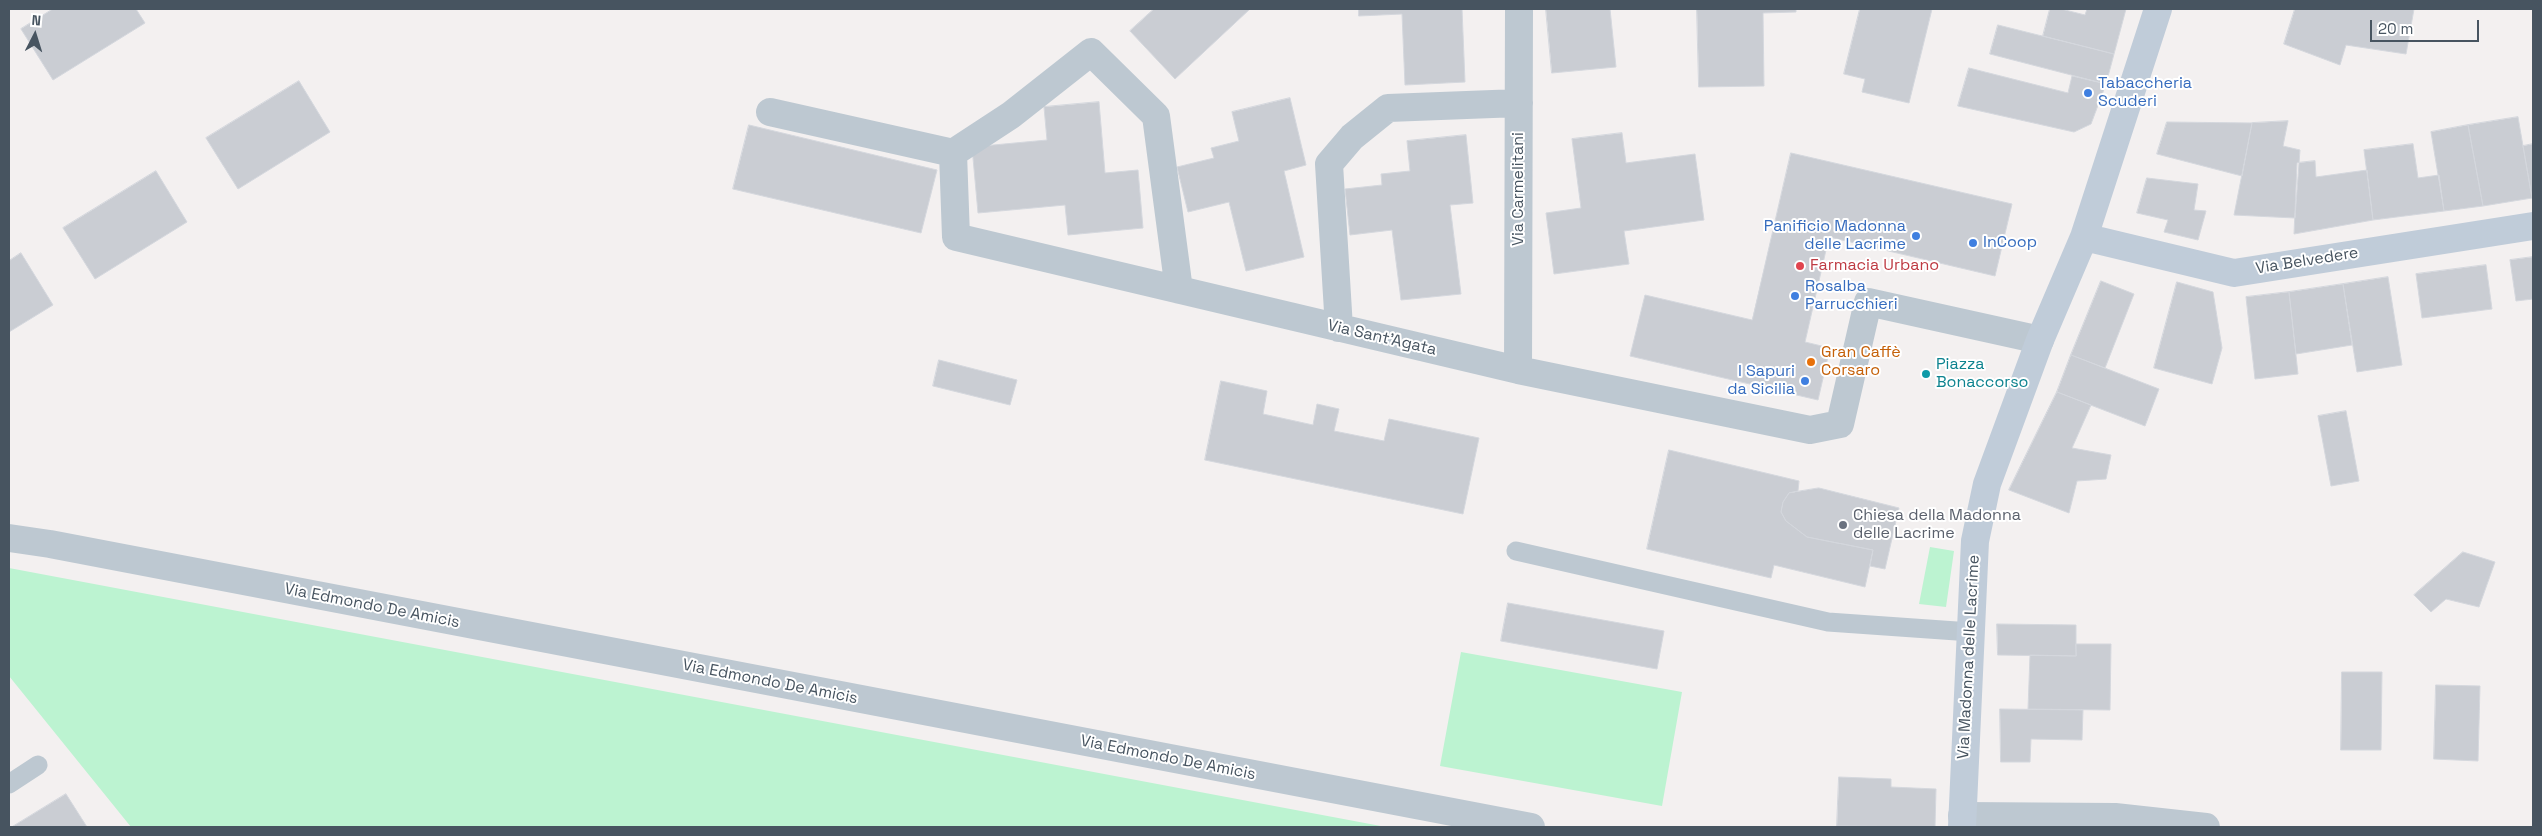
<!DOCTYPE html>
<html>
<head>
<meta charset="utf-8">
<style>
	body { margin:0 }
	#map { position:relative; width:2542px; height:836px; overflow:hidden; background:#f3f0f0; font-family:"Space Grotesk",sans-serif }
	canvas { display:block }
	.frame { position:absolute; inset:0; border:10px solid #475460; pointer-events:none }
	.north { position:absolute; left:10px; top:10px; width:50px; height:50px; -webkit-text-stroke:4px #fff; paint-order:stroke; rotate:5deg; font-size:14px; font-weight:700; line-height:20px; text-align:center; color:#475460 }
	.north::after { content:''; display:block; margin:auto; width:18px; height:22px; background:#475460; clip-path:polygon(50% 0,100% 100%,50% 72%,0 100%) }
	.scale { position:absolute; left:2370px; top:20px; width:109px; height:22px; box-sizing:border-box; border:2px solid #475460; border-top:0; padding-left:6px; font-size:15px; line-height:18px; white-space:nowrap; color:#475460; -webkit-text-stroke:4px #fff; paint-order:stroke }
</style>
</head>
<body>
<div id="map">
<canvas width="2542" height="836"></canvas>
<div class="frame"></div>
<div class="north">N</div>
<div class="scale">20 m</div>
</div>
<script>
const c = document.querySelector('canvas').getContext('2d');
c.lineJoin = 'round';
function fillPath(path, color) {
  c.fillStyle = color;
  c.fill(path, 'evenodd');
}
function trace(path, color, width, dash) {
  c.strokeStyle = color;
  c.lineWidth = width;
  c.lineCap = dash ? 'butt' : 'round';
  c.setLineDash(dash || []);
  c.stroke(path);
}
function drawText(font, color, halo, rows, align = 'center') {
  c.font = font + ' "Space Grotesk",sans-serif';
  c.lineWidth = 4;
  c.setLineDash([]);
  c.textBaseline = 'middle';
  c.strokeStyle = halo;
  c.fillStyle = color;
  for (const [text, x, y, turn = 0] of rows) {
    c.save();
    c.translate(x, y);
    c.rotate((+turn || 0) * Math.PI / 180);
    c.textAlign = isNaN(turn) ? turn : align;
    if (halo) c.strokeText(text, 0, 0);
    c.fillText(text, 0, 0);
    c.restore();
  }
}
const green = new Path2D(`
	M1930,547L1954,551L1946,607L1919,604Z
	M9,568L1386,827H131L9,676Z
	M1461,652L1682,692L1662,806L1440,766Z`);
const building = new Path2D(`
	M53,9H136L145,23L53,80L21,29Z
	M1154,9H1250L1175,79L1130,31Z
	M1359,9H1462L1465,82L1405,85L1402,14L1359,16Z
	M1546,9H1610L1616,67L1552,73Z
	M1697,9H1796V12L1763,13L1764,86L1699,87Z
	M1860,9H1932L1909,103L1862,92L1865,79L1844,74Z
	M2050,9H2061L2085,15L2087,9H2126L2114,54L2043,36Z
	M2295,9H2414L2406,54L2346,45L2340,65L2284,44Z
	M1998,25L2114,54L2106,84L1990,54Z
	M1969,68L2068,93L2072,76L2106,84L2091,124L2074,132L1958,106Z
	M299,81L330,132L238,189L206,138Z
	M1290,98L1306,165L1284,171L1304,257L1246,271L1229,202L1188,212L1177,167L1214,158L1211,148L1239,141L1232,112Z
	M1099,102L1105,173L1138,170L1143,228L1068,235L1065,205L978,213L972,147L1047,140L1044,107Z
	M2518,117L2532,198L2483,206L2468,125Z
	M2288,121L2283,146L2300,150L2295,218L2234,215L2252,123Z
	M2167,122L2252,123L2242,176L2157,154Z
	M749,125L937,170L921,233L733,189Z
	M2468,125L2483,206L2444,211L2431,132Z
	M1622,133L1626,163L1695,154L1704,220L1624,231L1629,264L1554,274L1546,213L1581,208L1572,139Z
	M1466,135L1473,203L1450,205L1461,294L1401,300L1392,230L1350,235L1345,189L1382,185L1381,174L1410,171L1407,141Z
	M2413,144L2418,178L2439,175L2444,211L2373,220L2364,150Z
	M2533,144V198H2532L2523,146Z
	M1791,153L2012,204L1995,276L1829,237L1805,342L1830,348L1818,400L1630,356L1645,295L1752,320Z
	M2315,161L2316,177L2367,170L2373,220L2294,234L2297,163Z
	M156,171L187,222L95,279L63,228Z
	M2147,178L2198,184L2194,210L2206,211L2198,240L2164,232L2168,220L2137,213Z
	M21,253L53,305L9,332V261Z
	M2533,257V299L2516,301L2510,260Z
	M2486,265L2492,309L2422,318L2416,274Z
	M2388,277L2402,365L2357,372L2343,284Z
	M2101,281L2134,294L2105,368L2071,355Z
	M2177,282L2213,292L2222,348L2212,384L2154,368Z
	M2343,284L2352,345L2296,354L2289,292Z
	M2289,292L2298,374L2255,379L2246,297Z
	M2071,355L2159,389L2145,426L2057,392Z
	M939,360L1017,380L1010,405L933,386Z
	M1221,381L1267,391L1263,414L1313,425L1317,404L1339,409L1334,431L1384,441L1389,419L1479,438L1463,514L1205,460Z
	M2057,392L2091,405L2072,448L2111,455L2106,479L2077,481L2069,513L2009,490Z
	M2346,411L2359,481L2331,486L2318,416Z
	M1669,450L1799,481L1798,491L1789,493L1783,502L1781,512L1786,521L1807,537L1873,550L1865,587L1774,565L1771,578L1647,549Z
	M1819,488L1899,508L1885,569L1870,566L1873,550L1807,537L1786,521L1781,512L1783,502L1789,493Z
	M2463,552L2495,562L2479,607L2446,599L2431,612L2414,595Z
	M1508,603L1664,631L1657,669L1501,641Z
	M1997,624L2076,625V656L1998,655Z
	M2076,644H2111L2110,710L2028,709L2030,655L2076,656Z
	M2342,672H2382L2381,750H2341Z
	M2436,685L2480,686L2478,761L2434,759Z
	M2000,709L2083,710L2082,740L2031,739L2030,762H2001Z
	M1839,777L1891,779V787L1936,789L1935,827L1837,826Z
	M66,794L87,827H12Z`);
const service = new Path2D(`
	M1516,551L1828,622L1971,632
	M9,784L38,765`);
const minor = new Path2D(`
	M770,112L953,153L956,237L1518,370L1810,430L1840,424L1868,302L2040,340
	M953,153L1011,115L1091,52L1156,116L1179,290
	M1339,328L1329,164L1352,137L1388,108L1519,103
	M1518,370L1519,9
	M9,538L50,544L1531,827
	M1962,816L2115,817L2206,827`);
const secondary = new Path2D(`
	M2084,237L2234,273L2533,226
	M1962,827L1975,541L1987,484L2040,340L2084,237L2158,9`);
const markers = [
	[2088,93,5,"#3f7fe0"],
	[1916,236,5,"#3f7fe0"],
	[1973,243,5,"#3f7fe0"],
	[1800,266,5,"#e0444e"],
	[1795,296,5,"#3f7fe0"],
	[1811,362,5,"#e8710a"],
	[1926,374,5,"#0f9aa8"],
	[1805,381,5,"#3f7fe0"],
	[1843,525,5,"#6b7280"]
];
const shopNames = [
	["Tabaccheria",2098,84],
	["Scuderi",2098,102],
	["Panificio Madonna",1906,227,"right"],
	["delle Lacrime",1906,245,"right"],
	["InCoop",1983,243],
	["Rosalba",1805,287],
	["Parrucchieri",1805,305],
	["I Sapuri",1795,372,"right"],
	["da Sicilia",1795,390,"right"]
];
const streetNames = [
	["Via Carmelitani",1519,189,-90],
	["Via Belvedere",2307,261,-9],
	["Via Sant'Agata",1382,338,13],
	["Via Edmondo De Amicis",372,606,11],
	["Via Madonna delle Lacrime",1969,657,-87],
	["Via Edmondo De Amicis",770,682,11],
	["Via Edmondo De Amicis",1168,758,11]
];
const healthNames = [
	["Farmacia Urbano",1810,266]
];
const foodNames = [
	["Gran Caffè",1821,353],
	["Corsaro",1821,371]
];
const cultureNames = [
	["Piazza",1936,365],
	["Bonaccorso",1936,383]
];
const worshipNames = [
	["Chiesa della Madonna",1853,516],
	["delle Lacrime",1853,534]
];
fillPath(green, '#bcf3d1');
fillPath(building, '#cacdd3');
trace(building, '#d4d7dd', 1);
trace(service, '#bdc8d1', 19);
trace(minor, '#bdc8d1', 28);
trace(secondary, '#c0ccd9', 28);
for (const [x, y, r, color] of markers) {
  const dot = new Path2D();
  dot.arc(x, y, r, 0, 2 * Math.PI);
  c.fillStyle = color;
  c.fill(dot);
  trace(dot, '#fff', 2);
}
drawText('16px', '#366cbe', '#fff', shopNames, 'left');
drawText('16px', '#475460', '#fff', streetNames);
drawText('16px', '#be3a42', '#fff', healthNames, 'left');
drawText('16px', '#c56008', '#fff', foodNames, 'left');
drawText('16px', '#0d838f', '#fff', cultureNames, 'left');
drawText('16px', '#5b616d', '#fff', worshipNames, 'left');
</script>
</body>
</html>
